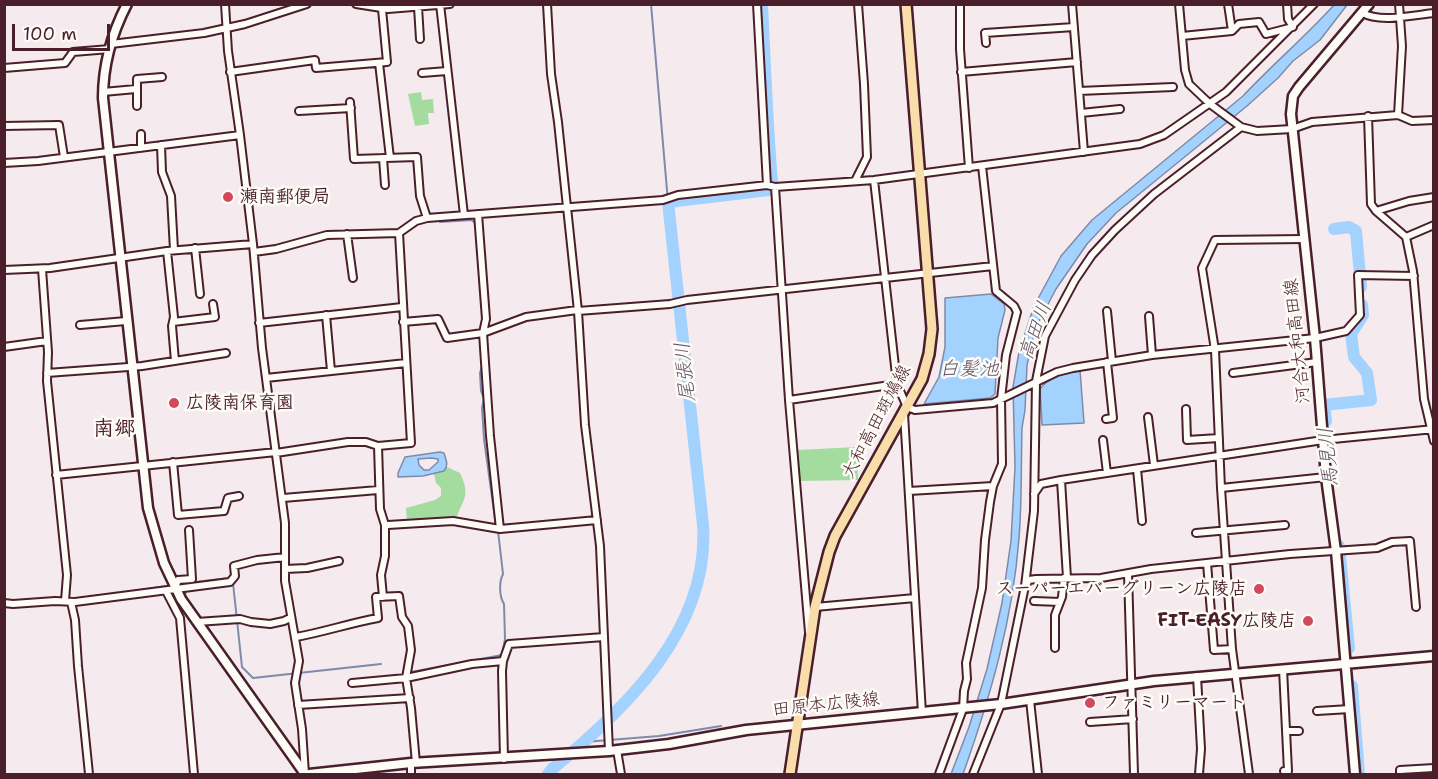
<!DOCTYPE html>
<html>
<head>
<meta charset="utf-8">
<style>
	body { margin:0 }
	#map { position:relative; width:1438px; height:779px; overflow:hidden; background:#f5ebee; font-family:"Shantell Sans",sans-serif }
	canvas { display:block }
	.frame { position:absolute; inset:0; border:6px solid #4a1f2b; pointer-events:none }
	.scale { position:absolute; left:12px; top:24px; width:98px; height:27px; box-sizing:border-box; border:3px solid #4a1f2b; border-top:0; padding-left:8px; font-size:18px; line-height:21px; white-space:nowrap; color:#4a1f2b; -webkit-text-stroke:4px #fdfcf7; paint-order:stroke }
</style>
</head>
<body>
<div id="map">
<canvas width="1438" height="779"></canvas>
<div class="frame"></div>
<div class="scale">100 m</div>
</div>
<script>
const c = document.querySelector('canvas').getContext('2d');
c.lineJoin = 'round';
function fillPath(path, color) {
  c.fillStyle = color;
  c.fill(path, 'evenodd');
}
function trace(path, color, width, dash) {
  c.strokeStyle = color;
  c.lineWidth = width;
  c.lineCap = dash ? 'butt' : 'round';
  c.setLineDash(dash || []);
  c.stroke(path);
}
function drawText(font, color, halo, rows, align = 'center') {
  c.font = font + ' "Shantell Sans","Klee One",sans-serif';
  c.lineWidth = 5;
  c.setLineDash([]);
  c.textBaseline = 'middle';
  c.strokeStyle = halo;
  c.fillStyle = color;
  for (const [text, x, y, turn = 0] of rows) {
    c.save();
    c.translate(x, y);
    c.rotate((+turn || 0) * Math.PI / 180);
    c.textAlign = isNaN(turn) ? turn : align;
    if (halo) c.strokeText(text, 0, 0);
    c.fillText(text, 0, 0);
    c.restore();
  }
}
const green = new Path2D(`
	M421,92L422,100L433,99L434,113H428L429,124L415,126L408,94Z
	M857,447L858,480L799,481L797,450Z
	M447,467L460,473C471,496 463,499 456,519L407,523L406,508L435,500L441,496V488L436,483L434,474L444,471Z`);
const water = new Path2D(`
	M1334,5H1347L1320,40L1293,61L1278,78L1247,106L1116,213L1087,244L1056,289L1035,329L1027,365L1025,410L1022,428C1021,464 1022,502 1019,538C1013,619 990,698 963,774H951L969,727L987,669L1002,603L1011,541L1015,467L1013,387L1019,352L1034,306L1061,256L1092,220L1243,96C1272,65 1305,37 1334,5Z
	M991,294L1004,304L1005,310L998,338L995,394L990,398L924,404L939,377L945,347V298Z
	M1080,370L1084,423L1042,425L1040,389C1049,377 1065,372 1080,370Z
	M440,452L444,453C446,460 449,465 444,471L423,476L398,477V473L405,457ZM431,458L438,459V462L429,470H424L419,465L418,459Z`);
const stream = new Path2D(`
	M651,4L668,202
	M440,222L472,220L476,224V232
	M483,363L480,373L481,391L484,399L482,408L484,439L496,526
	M185,596L187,583L229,578L233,583L242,667L253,678L381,664
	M39,599L63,598
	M77,599L167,586L182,610L185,636
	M411,672L502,655L505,639L504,604C499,596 499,582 503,574L498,531
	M584,742L659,736L721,726`);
const river = new Path2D(`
	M1334,229L1349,227L1356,231L1361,287
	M1326,421L1324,405L1371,400L1367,373L1354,357L1351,334L1363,315L1362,305
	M1339,546L1349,648
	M1352,686L1359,774
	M548,774L552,769C626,709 710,628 703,525L668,202L769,190L772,182C767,123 765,64 762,4`);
const street = new Path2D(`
	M225,4L228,51L240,135L253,244L262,348L285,523V581L299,661L295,683L302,729L305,774
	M356,4L388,9L450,4
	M440,4L464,215
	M547,4L551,74L558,122L578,311L585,425L600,546L609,751
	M757,4L767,185
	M960,4V49L969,168
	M1072,4L1084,152
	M1179,4L1185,70L1189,84L1210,104L1241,127L1257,131L1292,129L1312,122L1398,115L1412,121L1434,120
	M1228,4L1232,31
	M418,7L420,39
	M1363,13C1379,23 1415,15 1434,13
	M1182,36L1232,31L1239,24L1259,22L1266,34L1293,27L1288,19L1287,4
	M986,43L985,33L1074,27
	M111,44L204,33L245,24L307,4
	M379,63L390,158
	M4,68L65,63L73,52L110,49
	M230,72L315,60L316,68L387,62L382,9
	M961,72L1077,62
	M422,73L447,71
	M1079,91L1173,87
	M103,92L136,89
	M350,102L354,159L417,157L420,196L427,218
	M137,106V79L162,77
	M299,111L351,108
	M1081,113L1120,109
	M1398,115L1402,46L1399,4
	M1368,116L1371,204L1376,211L1406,237L1413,271L1424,399L1434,441
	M4,126L59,125L64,157
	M141,134V148
	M161,145L162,172L171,196L174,250
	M383,158L385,185
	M4,163L38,161L240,135
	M874,180L897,384L907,407L915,410L993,403L1057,372L1073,368L1152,355L1315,338L1346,331L1360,315L1358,275L1414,276
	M855,181L867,157L864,84L858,4
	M775,187L789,400L809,632
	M1376,211L1409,201L1434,197
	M478,214L486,319L483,333L490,436L500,529
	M347,234L353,278
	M1406,237L1434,225
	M195,248L200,294
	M167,251L174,317L172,326L175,361
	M254,252L276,249L327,235L399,233L416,221L427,218L663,200L678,195L767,185L775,187L874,180L1140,144L1164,135L1226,92L1314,4
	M42,269L48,352L47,381L67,575L65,601
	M4,270L50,268L167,251L253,244
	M578,311L670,304L687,300L993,266
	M1107,311L1112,361
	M326,315L331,371
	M1149,316L1152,355
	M173,322L215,317L213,304
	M403,322L438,319L447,338L483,333L526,317L577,310
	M259,323L402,307
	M80,325L126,321
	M4,347L47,341
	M47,373L142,366L226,353
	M1233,373L1317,362
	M266,378L406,363
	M789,400L897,384
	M1186,409L1187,440L1219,438
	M904,414L922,713
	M1148,417L1154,465
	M1106,419L1113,418L1107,362
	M1103,440L1107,473
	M378,446L380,509L385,525V556L381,575L383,597
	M276,453L348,442H366L378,446L411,443L399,233
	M173,462L178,515L224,511L228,498L239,496
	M1137,469L1142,521
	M56,475L276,452
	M1061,480L1067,578
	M1221,488L1326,477
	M909,491L993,486
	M1034,494L1041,484L1061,480L1323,440L1434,429
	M283,498L378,490
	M388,525L453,521L500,529L597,520
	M1196,533L1285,525
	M1207,563L1214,650L1232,649
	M285,569L307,568L339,561
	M1128,574L1134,774
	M1026,585L1029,580L1036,579L1101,578L1151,569L1290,554L1377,548L1392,542L1410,541L1416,607
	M175,588L178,580L192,579L189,530
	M166,591L180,618L194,774
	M1034,601L1060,602
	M71,602L75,620L78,666L89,774
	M4,603L13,604L55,601L75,602L230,582L235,576L234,566L257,560L285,557
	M815,607L915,598
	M197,622L240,619L251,622L270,624L284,621L290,618
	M296,637C324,632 350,623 378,618L376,597L399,596L402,617L408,626L411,650L406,678L411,708L416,763
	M1055,648V615L1062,597L1064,578
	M1283,669L1288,771H1284
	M1197,676L1201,749L1199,774
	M352,683L406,678L472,664L503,661
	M1030,700L1038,774
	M298,705L410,698
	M1317,711L1350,709
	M1090,722L1133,719
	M1286,731H1299
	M617,750L621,774
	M504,759L502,671L503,661L509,644L604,637
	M411,763V774
	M939,774L963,709L964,691L967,679L966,663L982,588L985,540L990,502L993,486L1002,464L1001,399L1006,355L1017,312L1014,306L996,291L982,166
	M973,774L1001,704L1025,586L1034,511L1036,381L1045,336L1075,280L1092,255L1115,230L1154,194L1241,127
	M1249,774L1232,649L1221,488L1215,350L1202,268L1215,240L1304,239
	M1400,774V770L1434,768`);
const secondary = new Path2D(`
	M127,4C112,33 103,66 103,98L148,508L164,563L181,599L305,774
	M309,774L411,763L609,751L669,744L746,730L1001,704L1154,681L1434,656
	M1355,774L1336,551L1326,477L1315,338L1291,114L1293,96L1299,87L1369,4`);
const primary = new Path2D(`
	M790,774L815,607L829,552L835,536L922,379L929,354L932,329L906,4`);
const markers = [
	[228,197,6,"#d1495b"],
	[174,403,6,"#d1495b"],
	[1259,589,6,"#d1495b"],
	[1308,621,6,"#d1495b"],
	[1090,703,6,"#d1495b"]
];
const poiNames = [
	["瀬南郵便局",240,197],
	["広陵南保育園",186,403],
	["スーパーエバーグリーン広陵店",1247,589,"right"],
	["FIT-EASY広陵店",1296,621,"right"],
	["ファミリーマート",1102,703]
];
const streetNames = [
	["河合大和高田線",1298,341,-96],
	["大和高田斑鳩線",877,422,-62],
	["田原本広陵線",826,705,-6]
];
const waterNames = [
	["高田川",1036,331,-70],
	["白髪池",969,370],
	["尾張川",686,372,-96],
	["馬見川",1329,457,-96]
];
const quarterNames = [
	["南郷",114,430]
];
fillPath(green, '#a4dca0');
fillPath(water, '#a3d2ff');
trace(water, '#7f8aaa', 1.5);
trace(stream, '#7f8aaa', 2);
trace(river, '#a3d2ff', 12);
trace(street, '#4a1f2b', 10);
trace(secondary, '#4a1f2b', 13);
trace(primary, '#4a1f2b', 14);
trace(street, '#fdfcf7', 6);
trace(secondary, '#fdfcf7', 8);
trace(primary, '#f9deab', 9);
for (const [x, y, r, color] of markers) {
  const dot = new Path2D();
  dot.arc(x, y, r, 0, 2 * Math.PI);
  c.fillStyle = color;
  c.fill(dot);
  trace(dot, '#fdfcf7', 2);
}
drawText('bold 18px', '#4a1f2b', '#fdfcf7', poiNames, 'left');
drawText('18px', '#4a1f2b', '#fdfcf7', streetNames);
drawText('italic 20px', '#65556b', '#fdfcf7', waterNames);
drawText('bold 21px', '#4a1f2b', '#fdfcf7', quarterNames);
</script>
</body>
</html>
